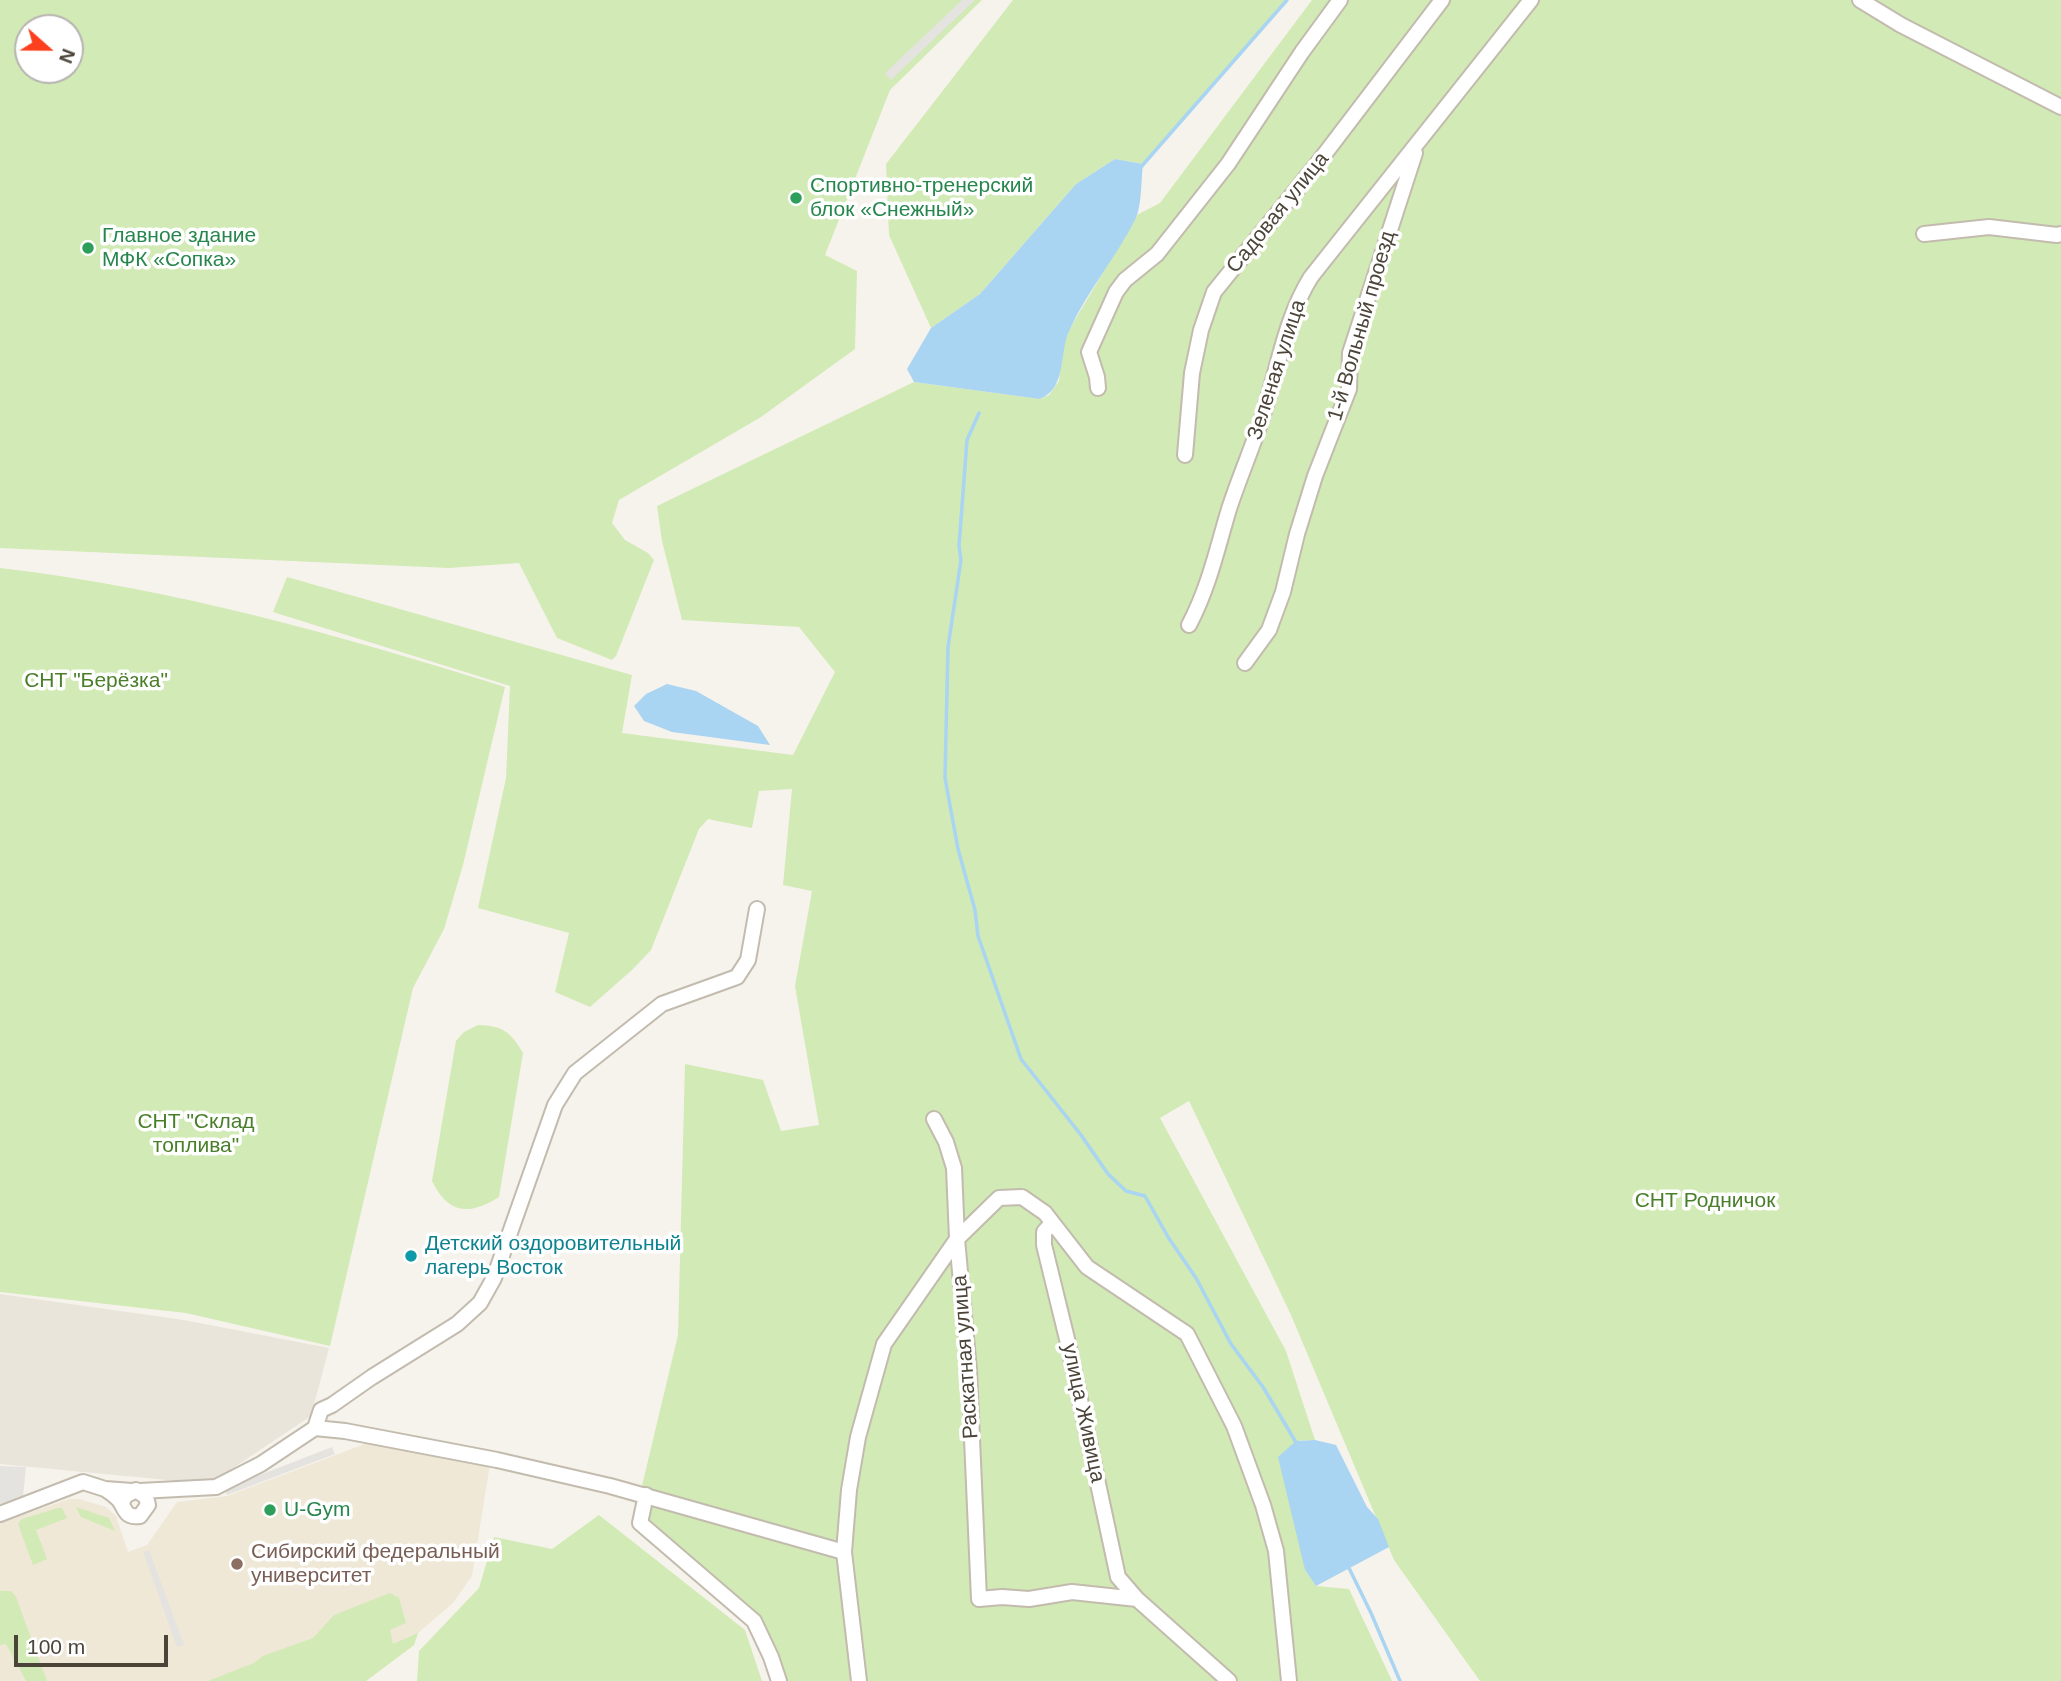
<!DOCTYPE html>
<html>
<head>
<meta charset="utf-8">
<style>
	body { margin:0 }
	#map { position:relative; width:2061px; height:1681px; overflow:hidden; background:#f6f3ec; font-family:Helvetica,sans-serif }
	canvas { display:block }
	.north { position:absolute; left:14px; top:14px; width:70px; height:70px; box-sizing:border-box; background:#fff; border:2px solid #b7b4b0; border-radius:50%; rotate:111deg; font-size:19px; font-weight:700; line-height:28px; text-align:center; color:#4b4439 }
	.north::after { content:''; display:block; margin:auto; width:24px; height:32px; background:#fc3f1d; clip-path:polygon(50% 0,100% 100%,50% 72%,0 100%) }
	.scale { position:absolute; left:14px; top:1635px; width:154px; height:32px; box-sizing:border-box; border:4px solid #4b4439; border-top:0; padding-left:9px; font-size:21px; line-height:24px; white-space:nowrap; color:#4b4439; -webkit-text-stroke:5px #fff; paint-order:stroke }
</style>
</head>
<body>
<div id="map">
<canvas width="2061" height="1681"></canvas>
<div class="north">N</div>
<div class="scale">100 m</div>
</div>
<script>
const c = document.querySelector('canvas').getContext('2d');
c.lineJoin = 'round';
function fillPath(path, color) {
  c.fillStyle = color;
  c.fill(path, 'evenodd');
}
function trace(path, color, width, dash) {
  c.strokeStyle = color;
  c.lineWidth = width;
  c.lineCap = dash ? 'butt' : 'round';
  c.setLineDash(dash || []);
  c.stroke(path);
}
function drawText(font, color, halo, rows, align = 'center') {
  c.font = font + ' Helvetica,sans-serif';
  c.lineWidth = 7;
  c.setLineDash([]);
  c.textBaseline = 'middle';
  c.strokeStyle = halo;
  c.fillStyle = color;
  for (const [text, x, y, turn = 0] of rows) {
    c.save();
    c.translate(x, y);
    c.rotate((+turn || 0) * Math.PI / 180);
    c.textAlign = isNaN(turn) ? turn : align;
    if (halo) c.strokeText(text, 0, 0);
    c.fillText(text, 0, 0);
    c.restore();
  }
}
const residential = new Path2D(`
	M0,1294L184,1320L329,1348L311,1416L218,1478L188,1482L0,1464Z`);
const education = new Path2D(`
	M370,1442L490,1464L472,1576L453,1603L418,1633L414,1645L366,1681H0V1523L69,1499H79L106,1507L116,1516L128,1552L147,1545L177,1502L227,1496Z`);
const green = new Path2D(`
	M0,0H982L890,90L825,255L857,271L855,349L761,417L619,500L612,523L625,540L648,553L654,560L616,656L612,660L557,638L519,563L449,568L0,548ZM28,28H70V70H28Z
	M1013,0H1287L1143,164L1115,159L1076,184L980,294L931,328L889,235L886,164Z
	M1312,0H2061V1681H1480L1394,1560L1291,1315L1189,1101L1160,1118L1286,1351L1315,1440L1296,1441L1305,1570L1316,1586L1349,1589L1392,1681H771L750,1627L636,1526L640,1494L678,1335L685,1064L763,1080L781,1131L819,1125L795,986L812,891L783,885L792,789L759,791L752,828L708,819L699,829L651,950L632,970L590,1007L555,992L569,933L478,908L506,778L510,686L273,612L287,577L632,675L622,733L793,755L835,672L799,627L682,620L662,541L657,506L914,382L1040,399L1049,395L1059,381L1062,351L1069,330L1137,215L1160,203Z
	M0,568C173,588 339,635 505,687L463,865L444,929L413,988L330,1346L186,1313L0,1292Z
	M478,1025C503,1026 510,1031 523,1053L499,1197C469,1216 448,1214 432,1181L456,1041L464,1032Z
	M76,1507L109,1518L115,1531L81,1517Z
	M58,1508H62L67,1518L36,1530L47,1559L33,1565L18,1524L22,1519Z
	M599,1515L745,1630L762,1681H417L419,1651L479,1588L494,1537L552,1549Z
	M0,1591H11L16,1597L47,1681H26L6,1644L0,1645Z
	M390,1593L399,1598L406,1623L390,1630L393,1644L418,1633L414,1645L366,1681H208L254,1663L263,1656L313,1638L334,1615Z`);
const parking = new Path2D(`
	M962,0H975L891,80L885,73Z
	M332,1447L335,1454L227,1495L224,1489Z
	M0,1466L26,1467L23,1497L0,1504Z
	M149,1550L184,1645L177,1647L143,1552Z`);
const water = new Path2D(`
	M1115,159L1143,164C1141,180 1142,203 1136,218C1117,256 1088,290 1070,329C1058,353 1068,387 1040,399L914,382L907,369L931,328L980,294L1076,184Z
	M667,684L696,691L758,726L770,745L672,732L644,721L634,706L646,694Z
	M1315,1440L1336,1445L1367,1507L1378,1519L1389,1547L1316,1586L1305,1570L1278,1457L1296,1441Z`);
const stream = new Path2D(`
	M1141,167L1287,0
	M979,413L967,440L959,546L961,560L948,647L945,778L958,849L975,910L978,936L1021,1059L1081,1135L1108,1174L1126,1191L1145,1196L1168,1237L1196,1278L1231,1344L1263,1387L1297,1444
	M1347,1564L1371,1613L1400,1681`);
const minor = new Path2D(`
	M1860,0L1901,25L2061,107
	M1924,234L1989,227L2057,235L2061,234
	M1098,388L1097,377L1089,352L1116,292L1125,280L1157,254L1228,164L1302,52L1340,0
	M1185,455L1192,373L1201,330L1214,292L1314,168L1442,0
	M1189,625C1209,587 1217,549 1229,509C1240,475 1255,442 1265,408C1279,364 1286,317 1311,277L1531,0
	M1245,663L1269,630L1283,592L1297,534L1315,476L1349,389L1350,353L1415,153
	M934,1119L946,1142L954,1168L957,1239L969,1370L979,1599L1002,1597L1029,1599L1072,1592L1137,1599L1229,1681
	M1052,1223L1044,1232V1245L1067,1339L1118,1577L1137,1599
	M315,1428L321,1410L332,1405L372,1377L457,1324L480,1303L494,1278L555,1105L575,1073L662,1004L737,977L748,960L757,909
	M105,1489C110,1492 115,1496 119,1500C126,1510 125,1518 140,1516L148,1505L146,1497L136,1490L125,1496L122,1503
	M140,1491L216,1487L261,1464L315,1428L345,1431L497,1460L610,1486L844,1552
	M646,1495L640,1523L754,1621L771,1657L779,1681
	M0,1514L83,1482L105,1489L132,1491
	M859,1681L844,1552L849,1490L858,1437L884,1344L957,1239L999,1198L1022,1197L1045,1213L1087,1267L1187,1334L1234,1426L1263,1505L1276,1551L1289,1681`);
const markers = [
	[796,198,7,"#2e9e5b"],
	[88,248,7,"#2e9e5b"],
	[411,1256,7,"#0f9aa8"],
	[270,1510,7,"#2e9e5b"],
	[237,1564,7,"#8d6e63"]
];
const leisureNames = [
	["Спортивно-тренерский",810,186],
	["блок «Снежный»",810,210],
	["Главное здание",102,236],
	["МФК «Сопка»",102,260],
	["U-Gym",284,1510]
];
const streetNames = [
	["Садовая улица",1278,213,-51],
	["1-й Вольный проезд",1362,326,-74],
	["Зеленая улица",1277,370,-72],
	["Раскатная улица",966,1357,-94],
	["улица Живица",1083,1413,78]
];
const parkNames = [
	["СНТ \"Берёзка\"",96,681],
	["СНТ \"Склад",196,1122],
	["топлива\"",196,1146],
	["СНТ Родничок",1705,1201]
];
const cultureNames = [
	["Детский оздоровительный",425,1244],
	["лагерь Восток",425,1268]
];
const educationNames = [
	["Сибирский федеральный",251,1552],
	["университет",251,1576]
];
fillPath(residential, '#eae5da');
fillPath(education, '#efe8d6');
fillPath(green, '#d2eab5');
fillPath(parking, '#e5e3e0');
fillPath(water, '#a9d4f2');
trace(stream, '#a9d4f2', 3.5);
trace(minor, '#c2bbae', 18);
trace(minor, '#fff', 14);
for (const [x, y, r, color] of markers) {
  const dot = new Path2D();
  dot.arc(x, y, r, 0, 2 * Math.PI);
  c.fillStyle = color;
  c.fill(dot);
  trace(dot, '#fff', 2.5);
}
drawText('21px', '#27864d', '#fff', leisureNames, 'left');
drawText('21px', '#4b4439', '#fff', streetNames);
drawText('21px', '#4a7f2a', '#fff', parkNames);
drawText('21px', '#0d838f', '#fff', cultureNames, 'left');
drawText('21px', '#785e54', '#fff', educationNames, 'left');
</script>
</body>
</html>
